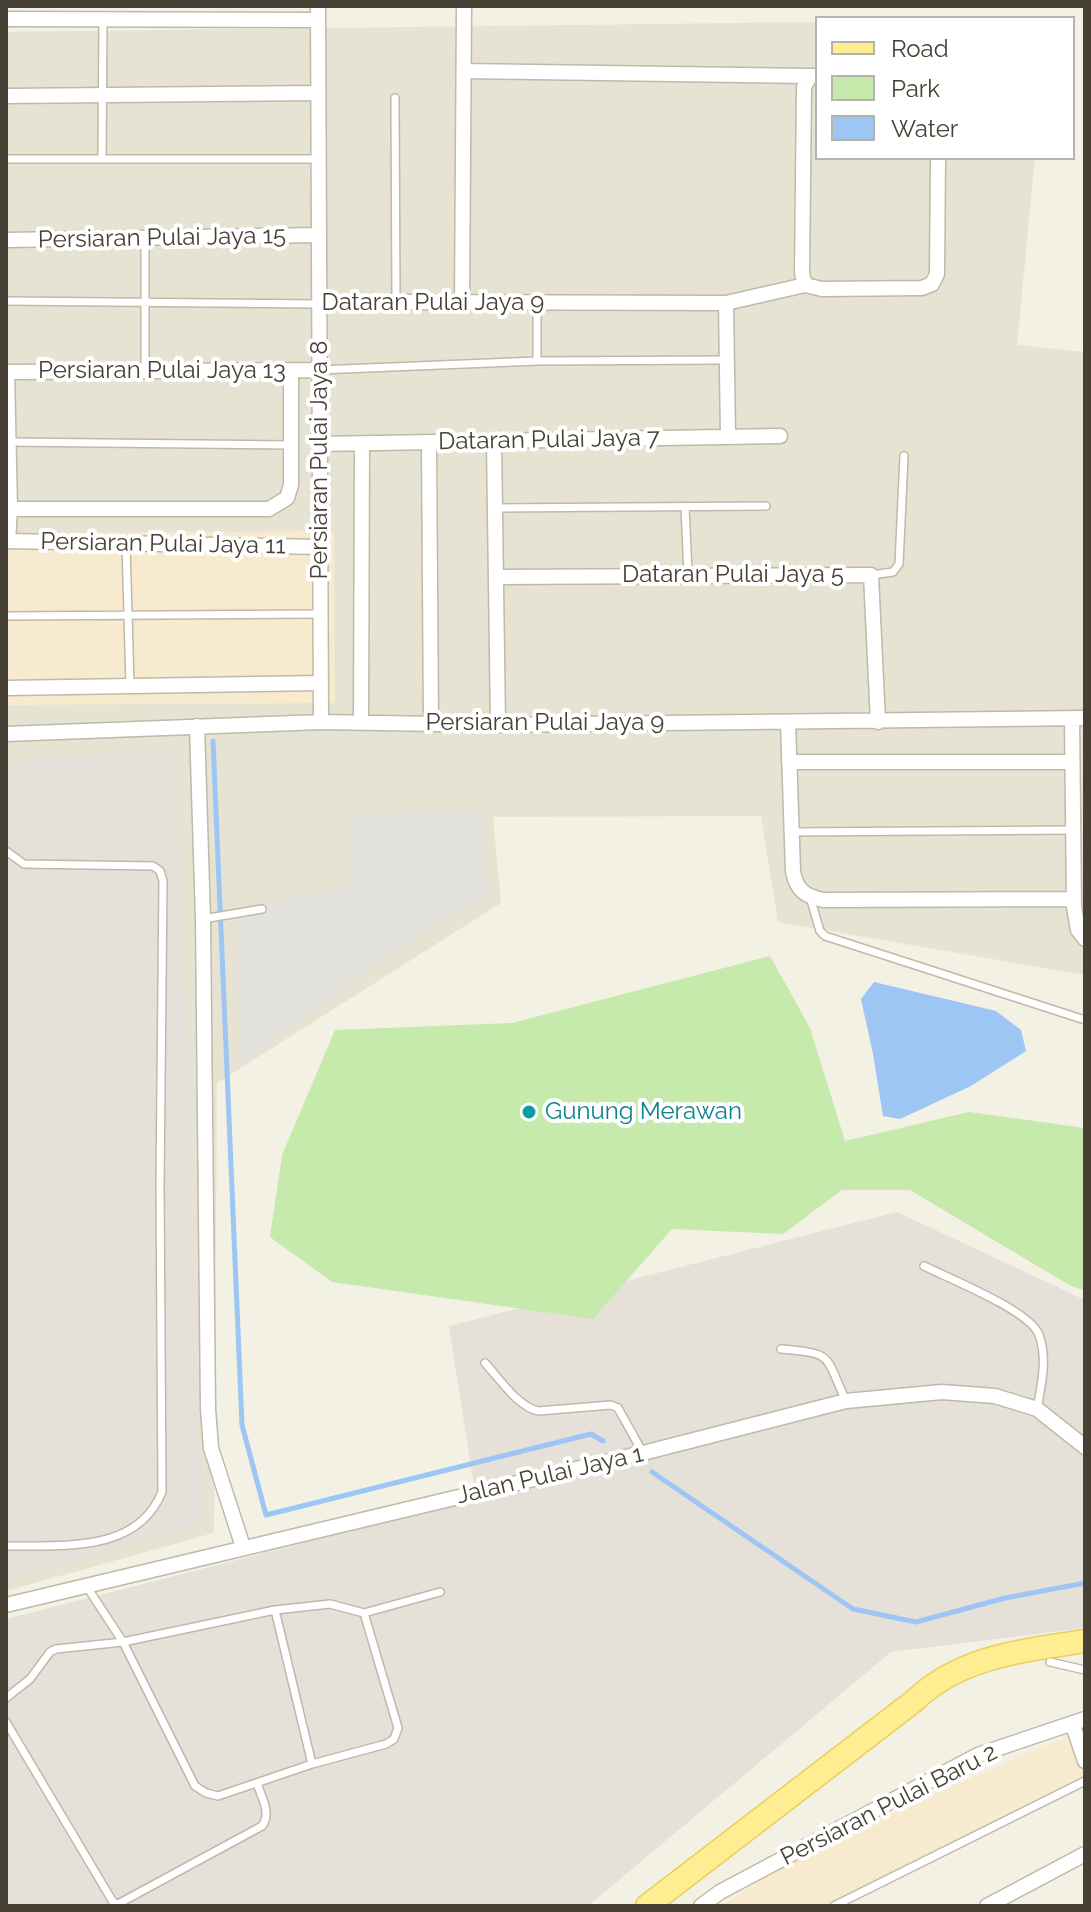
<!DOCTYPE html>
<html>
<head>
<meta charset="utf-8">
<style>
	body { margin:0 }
	#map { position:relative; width:1091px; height:1912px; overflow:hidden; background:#f3f0e4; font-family:Raleway,sans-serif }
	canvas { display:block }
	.frame { position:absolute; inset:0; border:8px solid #464134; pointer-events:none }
	.legend { position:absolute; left:815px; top:16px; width:260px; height:144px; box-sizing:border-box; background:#fff; border:2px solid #b5b3ae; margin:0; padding:10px 14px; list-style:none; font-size:24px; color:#464134 }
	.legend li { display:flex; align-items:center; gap:16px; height:40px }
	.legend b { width:40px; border:2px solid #b5b3ae }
</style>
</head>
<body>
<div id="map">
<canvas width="1091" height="1912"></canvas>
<div class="frame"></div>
<ul class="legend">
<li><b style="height:10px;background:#ffed92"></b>Road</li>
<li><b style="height:22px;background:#c6eaab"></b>Park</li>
<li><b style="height:22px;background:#9dc6f4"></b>Water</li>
</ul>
</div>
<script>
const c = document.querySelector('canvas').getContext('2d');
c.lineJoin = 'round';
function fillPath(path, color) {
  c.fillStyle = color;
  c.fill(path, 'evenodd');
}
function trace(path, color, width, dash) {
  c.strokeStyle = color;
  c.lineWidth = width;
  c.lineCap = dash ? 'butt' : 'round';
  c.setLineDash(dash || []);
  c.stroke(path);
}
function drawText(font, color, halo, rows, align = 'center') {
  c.font = font + ' Raleway,sans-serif';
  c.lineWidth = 8;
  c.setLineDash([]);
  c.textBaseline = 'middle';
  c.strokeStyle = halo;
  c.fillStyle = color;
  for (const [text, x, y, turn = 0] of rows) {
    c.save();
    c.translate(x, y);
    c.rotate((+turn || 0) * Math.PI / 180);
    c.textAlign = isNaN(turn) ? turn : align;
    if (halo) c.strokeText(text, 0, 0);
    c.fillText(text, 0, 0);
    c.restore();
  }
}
const residential = new Path2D(`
	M817,22V158H1035L1017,345L1085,352V975L778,922L761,816L493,817L501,903L217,1083L214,1533L6,1591V32Z`);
const commercial = new Path2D(`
	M334,531L335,703L6,705V533Z
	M1065,1737L1085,1773V1780L829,1906H721L810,1849Z`);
const industrial = new Path2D(`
	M177,754L203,1524L6,1581V759Z
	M897,1212L1085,1300V1628L891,1652L588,1906H6V1619L476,1499L449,1326Z`);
const green = new Path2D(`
	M770,956L810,1028L845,1141L969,1112L1085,1128V1291L1069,1285L910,1190H842L783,1234L672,1229L593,1319L332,1282L270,1237L282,1155L335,1030L512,1023Z`);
const parking = new Path2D(`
	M483,812L487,897L438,920L240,1065L237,907L350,888L349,813Z`);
const water = new Path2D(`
	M874,982L996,1011L1021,1030L1026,1051L971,1086L900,1119L883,1116L873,1054L861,999Z`);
const stream = new Path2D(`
	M213,741L242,1425L266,1515L591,1434L603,1441
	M652,1472L853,1609L916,1622L1005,1598L1085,1583`);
const service = new Path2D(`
	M395,98L396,302
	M6,159H319
	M102,159L103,18
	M6,301L319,304
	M537,303V361
	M319,370L537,361L726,360
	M145,371V239
	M8,442L290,445
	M685,507L688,574
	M495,508L766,506
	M126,544L130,685
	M871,575L893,572L899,564L904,456
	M6,616L320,614
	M791,832L1073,830
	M6,851L24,864L153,866L160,871L163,881L160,1185L162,1492C137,1554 61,1545 6,1546
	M810,897L820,931L825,936L1085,1020
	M203,919L262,909
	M924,1266C950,1279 1031,1311 1039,1335C1048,1359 1041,1386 1037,1409
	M781,1349C835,1354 824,1354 846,1401
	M485,1363C500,1379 517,1406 538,1411L611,1405L618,1408L643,1453
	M275,1610L312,1764
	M364,1613L440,1592
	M1050,1662L1085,1670
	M6,1698L30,1679L50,1652L56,1649L123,1642L275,1610L330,1604L364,1613L398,1728L394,1739L386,1744L312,1764L218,1796L206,1793L195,1786L123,1642L87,1587
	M6,1722L113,1902L118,1904L262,1826C272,1813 261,1797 257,1783
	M834,1906L1085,1781`);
const minor = new Path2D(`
	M318,6L321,722
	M6,19L318,20
	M464,71L810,76
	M817,76H810L804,87L802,273L805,285L822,289L922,288L932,284L937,274L938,158
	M6,96L318,93
	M6,240L319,235
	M462,302L464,6
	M726,303L805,285
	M319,304L396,302L726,303L728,437
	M6,372L319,370
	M7,372L10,509L8,541
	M494,442L498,725
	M429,443L431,724
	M319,444L780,436
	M10,509H269L287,498L291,485V371
	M6,541L320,547
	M496,577L871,575L878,722
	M6,688L320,683
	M1072,718L1074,907L1078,930L1085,939
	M361,722L362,444
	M788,722L793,871C796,890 805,896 823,900L1074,899
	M197,726L203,919L208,1409L211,1448L243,1547
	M6,734L321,722L498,725L1085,718
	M789,762H1072
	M6,1605L643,1453L846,1401L942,1392L995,1396L1037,1409L1085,1447
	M1072,1723L1085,1761
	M701,1906L720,1892L978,1755L1085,1719
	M987,1906L1085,1854`);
const primary = new Path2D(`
	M647,1906L914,1701C961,1656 1022,1651 1085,1641`);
const markers = [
	[529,1112,8,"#0f9aa8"]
];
const streetNames = [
	["Persiaran Pulai Jaya 15",162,238,-1],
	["Dataran Pulai Jaya 9",433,303],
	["Persiaran Pulai Jaya 13",162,371],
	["Dataran Pulai Jaya 7",549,440,-1],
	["Persiaran Pulai Jaya 8",320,460,-90],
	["Persiaran Pulai Jaya 11",163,544,1],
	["Dataran Pulai Jaya 5",733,575],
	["Persiaran Pulai Jaya 9",545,723],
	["Jalan Pulai Jaya 1",550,1475,-13],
	["Persiaran Pulai Baru 2",889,1805,-27]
];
const cultureNames = [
	["Gunung Merawan",545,1112]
];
fillPath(residential, '#e7e3d2');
fillPath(commercial, '#f7eace');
fillPath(industrial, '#e5e1d9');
fillPath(green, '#c6eaab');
fillPath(parking, '#e4e2dd');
fillPath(water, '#9dc6f4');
trace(stream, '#9dc6f4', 5);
trace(service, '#bfb9a7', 10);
trace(minor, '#bfb9a7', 17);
trace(primary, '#e9cf5c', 25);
trace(service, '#fff', 7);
trace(minor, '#fff', 14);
trace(primary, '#ffed92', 22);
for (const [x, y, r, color] of markers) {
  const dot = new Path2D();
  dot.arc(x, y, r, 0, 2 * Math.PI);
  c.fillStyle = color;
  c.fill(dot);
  trace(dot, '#fff', 3);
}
drawText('24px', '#464134', '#fff', streetNames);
drawText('24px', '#0d838f', '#fff', cultureNames, 'left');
</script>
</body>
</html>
